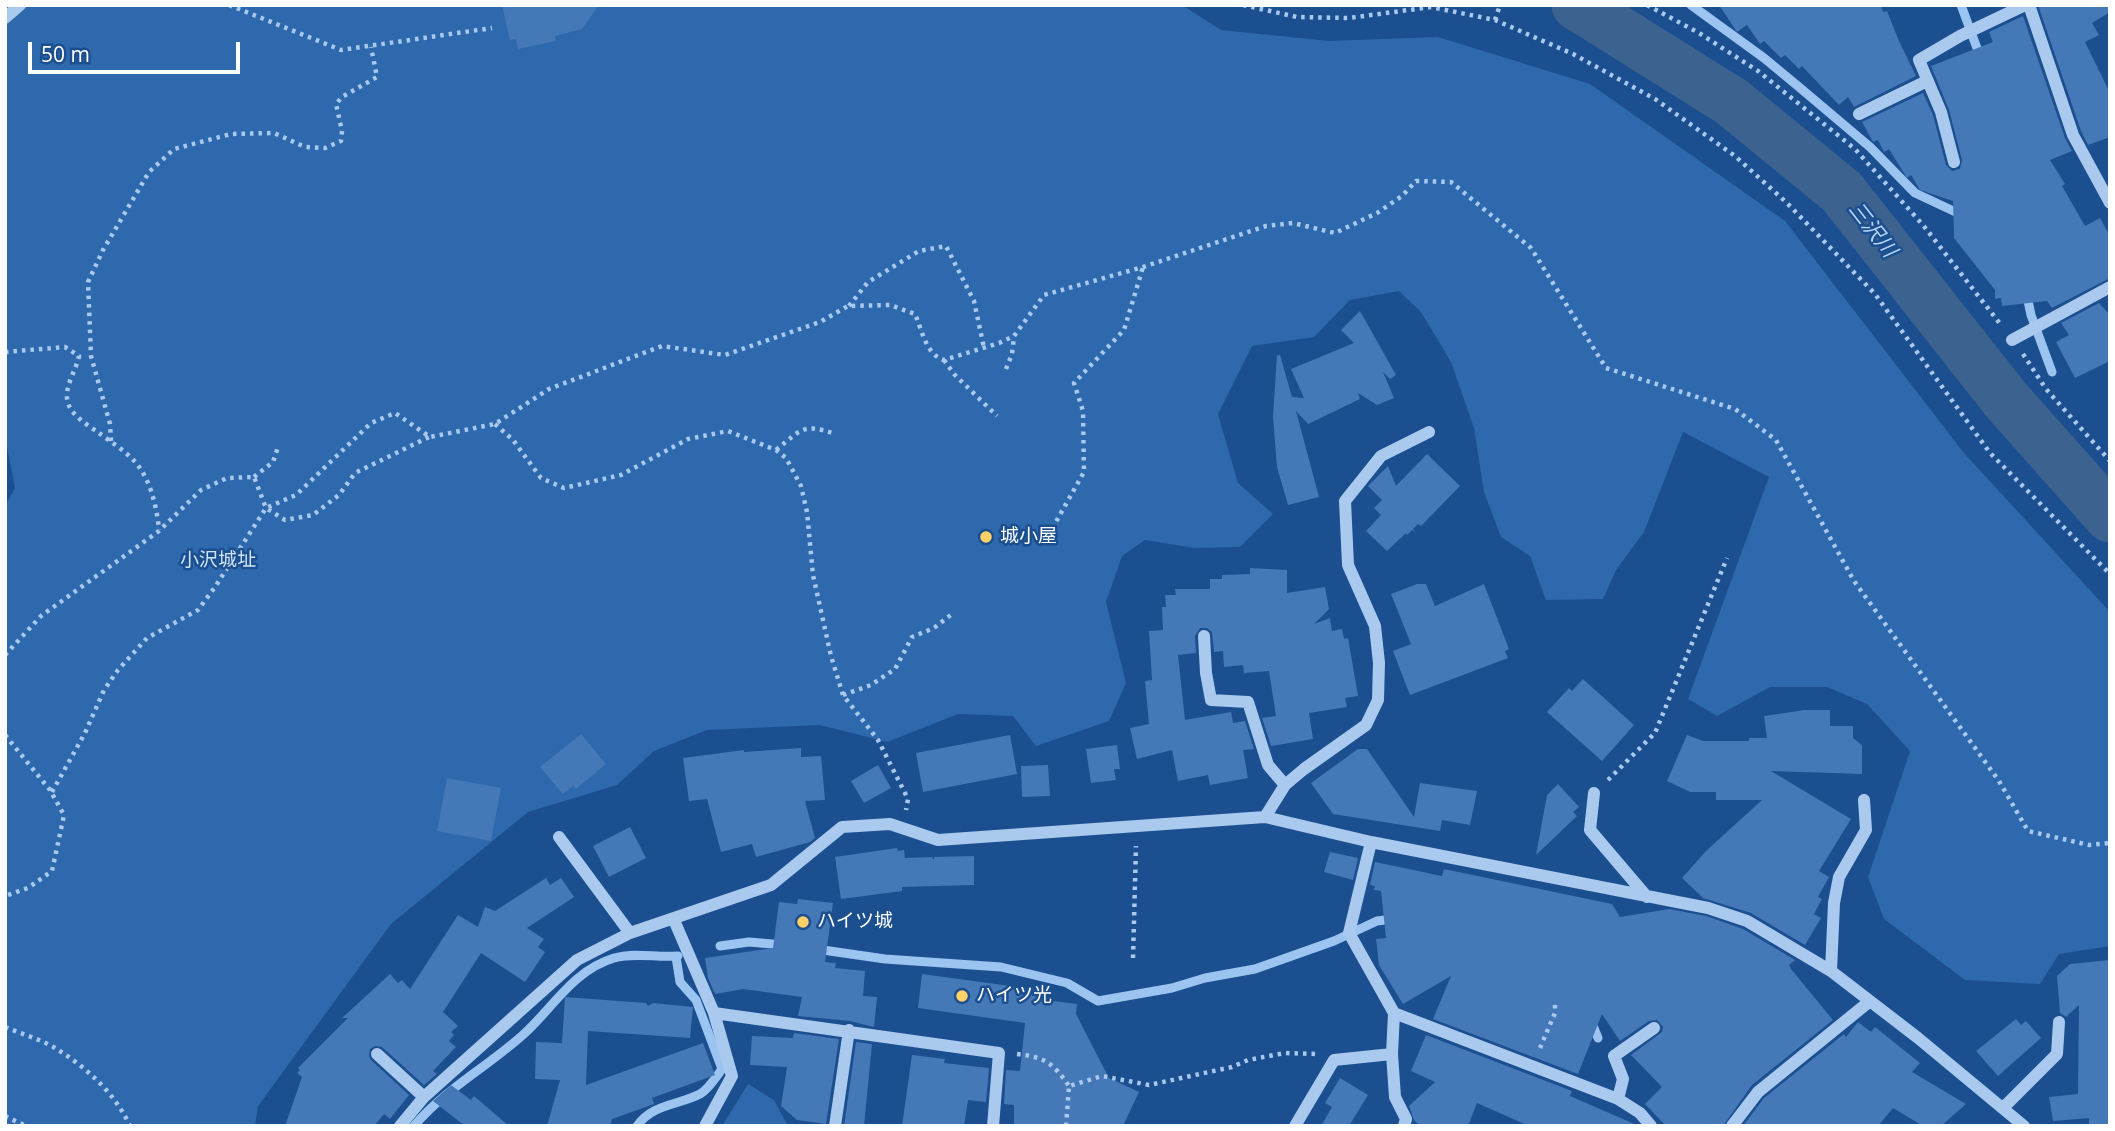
<!DOCTYPE html>
<html>
<head>
<meta charset="utf-8">
<style>
	body { margin:0 }
	#map { position:relative; width:2115px; height:1131px; overflow:hidden; background:#1b4f8f; font-family:"Open Sans",sans-serif }
	canvas { display:block }
	.frame { position:absolute; inset:0; border:7px solid #fff; pointer-events:none }
	.scale { position:absolute; left:28px; top:42px; width:212px; height:32px; box-sizing:border-box; border:4px solid #fff; border-top:0; padding-left:9px; font-size:21px; line-height:24px; white-space:nowrap; color:#fff; -webkit-text-stroke:5px #1b4f8f; paint-order:stroke }
</style>
</head>
<body>
<div id="map">
<canvas width="2115" height="1131"></canvas>
<div class="frame"></div>
<div class="scale">50 m</div>
</div>
<script>
const c = document.querySelector('canvas').getContext('2d');
c.lineJoin = 'round';
function fillPath(path, color) {
  c.fillStyle = color;
  c.fill(path, 'evenodd');
}
function trace(path, color, width, dash) {
  c.strokeStyle = color;
  c.lineWidth = width;
  c.lineCap = dash ? 'butt' : 'round';
  c.setLineDash(dash || []);
  c.stroke(path);
}
function drawText(font, color, halo, rows, align = 'center') {
  c.font = font + ' "Open Sans","Noto Sans JP",sans-serif';
  c.lineWidth = 5;
  c.setLineDash([]);
  c.textBaseline = 'middle';
  c.strokeStyle = halo;
  c.fillStyle = color;
  for (const [text, x, y, turn = 0] of rows) {
    c.save();
    c.translate(x, y);
    c.rotate((+turn || 0) * Math.PI / 180);
    c.textAlign = isNaN(turn) ? turn : align;
    if (halo) c.strokeText(text, 0, 0);
    c.fillText(text, 0, 0);
    c.restore();
  }
}
const green = new Path2D(`
	M5,5H1182L1221,30L1329,41L1438,37L1590,84L1785,221L1964,453L2110,612V946L2059,954L2040,984L1965,980L1884,919L1868,877L1910,751L1867,704L1827,687H1770L1717,716L1688,699L1769,477L1683,432L1644,532L1616,570L1603,599L1546,600L1530,556L1501,537L1484,492L1474,428L1451,362L1421,312L1399,291L1350,300L1314,337L1252,346L1218,414L1238,483L1273,514L1240,547L1194,548L1145,540L1122,556L1106,602L1126,683L1109,721L1036,746L1013,716L958,714L887,742L820,725L707,730L654,751L617,785L528,812L391,924L258,1106L255,1126H5V506L15,488L5,437Z
	M748,1084L774,1100L788,1126H722Z`);
const stream = new Path2D(`
	M1691,5L1764,58L1799,87L1870,147L1915,193L1962,215
	M1961,5L1981,59
	M2026,291L2031,315L2052,372
	M720,946L749,942L784,945
	M816,949L885,959L1001,967L1067,983L1098,1001L1172,988L1205,978L1255,969L1334,941L1377,921L1393,919
	M1591,1021L1598,1038
	M414,1126C446,1088 489,1066 525,1033C554,1006 574,970 614,958C635,952 657,958 678,956
	M637,1126C652,1104 679,1105 700,1094C709,1089 716,1077 722,1069L696,1000L680,982L676,957`);
const river = new Path2D(`
	M1577,5L1732,102L1842,192L2006,400L2110,517`);
const building = new Path2D(`
	M502,5H599L582,29L555,36L556,41L518,49L516,39L510,40Z
	M1719,5H1881L1883,12L1887,11L1899,41L1916,76L1854,107L1848,97L1839,105L1802,66L1799,69L1785,55L1781,58L1764,41L1760,44L1747,25L1737,32Z
	M2038,5H2110V12L2092,23L2099,35L2085,42L2110,93V137L2088,145L2081,131Z
	M2023,16L2065,138L2072,151L2050,160L2065,184L2062,186L2085,226L2100,218L2110,236V278L2052,308L2047,301L2002,306L2001,298L1995,299V290L1954,238L1953,201L1920,190L1911,175L1907,178L1889,149L1884,152L1878,140L1873,142L1862,122L1923,93L1933,115L1946,165L1952,171L1960,169L1962,160L1949,110L1931,66L1993,42L1989,32Z
	M2099,303L2110,315V361L2075,378L2056,342L2069,335L2061,323Z
	M1360,311L1396,375L1390,379L1383,372L1394,398L1377,405L1358,393L1360,399L1308,424L1296,411L1319,497L1288,505L1277,467L1273,417L1277,355H1280L1292,397L1304,398L1291,369L1354,343L1341,330Z
	M1427,454L1460,486L1421,526L1418,524L1413,529L1415,532L1412,530L1407,535L1406,533L1387,551L1366,531L1381,515L1374,508L1382,500L1368,486L1388,466L1396,486Z
	M1250,568L1287,570V593L1325,587L1329,609L1314,624L1330,618L1332,631L1342,629L1344,639L1348,638L1358,696L1345,698L1347,707L1309,713L1313,739L1271,746L1262,718L1276,716L1269,671L1244,673L1243,665L1224,667L1223,651L1214,652L1212,632L1207,628H1200L1195,636L1196,653L1178,655L1185,720L1231,712L1233,723L1245,721L1254,749L1243,750L1248,778L1210,785L1208,775L1178,781L1172,750L1137,759L1130,728L1149,724L1145,681L1152,680L1149,631L1163,630L1162,607H1166L1165,595H1176L1175,589H1210V579H1222V575L1250,574Z
	M1417,584H1426L1435,606L1484,584L1509,649L1505,651L1508,658L1410,695L1393,651L1411,644L1391,594Z
	M1583,679L1634,725L1602,761L1547,712L1569,688L1572,691Z
	M1805,710H1830V726H1853V738L1862,745V774L1771,771L1851,819L1819,871L1829,877L1818,897L1822,899L1814,914L1821,918L1805,945L1751,913L1703,898L1682,878L1706,851L1762,800H1716V792H1690L1667,781L1687,735L1703,741H1749V738H1767L1764,716Z
	M581,734L606,764L576,789L573,786L563,794L540,767Z
	M1010,735L1017,774L923,792L916,753Z
	M1117,745L1120,769H1114L1116,780L1091,783L1086,749Z
	M801,748V757L821,756L825,800L805,801L815,838L810,842L756,857L752,844L721,852L707,799L689,801L683,758L744,750V752Z
	M1358,749H1367L1414,817L1420,783L1477,791L1470,825L1442,820L1440,831L1333,814L1311,783Z
	M878,765L891,788L864,803L851,781Z
	M1048,765L1050,796L1022,797L1021,766Z
	M447,778L501,788L491,841L437,831Z
	M1558,784L1579,807L1573,812L1577,816L1536,855L1547,795Z
	M630,827L646,858L609,877L593,846Z
	M897,848L898,851L904,850L905,858L932,857L934,860V857L974,856V885L902,887V891L841,899L835,857Z
	M1330,852L1358,858L1353,880L1324,872Z
	M1375,862L1442,876L1444,869L1612,904L1620,917L1669,909L1706,916L1743,929L1795,960L1789,965L1791,969L1833,1020L1752,1085L1723,1126H1666L1645,1104L1662,1087L1631,1055L1662,1032L1663,1027L1657,1020L1649,1021L1620,1041L1602,1014L1578,1074L1433,1019L1451,976L1403,1004L1379,965L1376,939L1386,938L1381,891L1374,890L1375,886L1370,885Z
	M546,878L550,885L561,878L574,897L527,928L544,939L538,947L545,952L525,982L481,953L443,1012L458,1026L451,1032L454,1035L449,1041L456,1047L433,1071L437,1074L424,1085L382,1047L375,1046L370,1049L369,1056L371,1060L409,1095L390,1119L384,1114L374,1126H285L302,1077L297,1073L300,1070L298,1068L348,1018H342L390,974L398,983L402,980L410,989L458,915L478,927L485,907L495,911Z
	M798,899L833,903L825,962L836,963L835,968L865,971L863,996L877,997L874,1027L850,1021L798,1016L802,997L743,989L715,994L708,978L705,958L773,948L779,902L797,904Z
	M2110,960V1126H2089V1118L2053,1121L2049,1097L2078,1094L2079,1005L2066,1017L2060,1013L2057,976L2070,964Z
	M922,974L1047,991L1046,1000L1077,1004L1076,1014L1109,1078L1139,1092L1123,1126H1014V1105L1004,1104L1006,1070L1020,1071L1025,1023L918,1008Z
	M565,997L646,1003L648,1006L653,1003L693,1007L690,1038L588,1031L586,1085L703,1043L715,1075L652,1098L654,1104L612,1119L610,1126H547L560,1080L535,1079L536,1042L562,1043Z
	M2016,1019L2021,1025L2026,1021L2041,1038L1998,1076L1976,1051Z
	M1858,1022L1871,1032L1875,1027L1920,1063L1912,1072L1966,1104L1941,1126H1923L1893,1108L1878,1126H1743L1764,1098L1844,1034L1846,1037Z
	M794,1033L839,1039L826,1124L797,1120L781,1106L787,1067L750,1065L752,1036L793,1038Z
	M1426,1035L1572,1091L1570,1096L1639,1126H1529L1477,1103L1468,1126H1420L1414,1120L1409,1106L1435,1082L1411,1071Z
	M856,1042L872,1044L864,1126H844Z
	M912,1055L945,1059L944,1063L989,1068L986,1102L968,1100L964,1126H902Z
	M1340,1078L1368,1095L1349,1126H1321L1332,1107L1325,1103Z
	M451,1085L471,1100L474,1096L509,1126H465L433,1101Z`);
const path = new Path2D(`
	M229,5L341,50L492,28
	M1243,5L1297,17L1349,18L1431,7L1495,20L1573,54L1655,99L1735,156L1787,203L1875,294L1990,453L2110,574
	M1647,5L1699,33L1758,71L1855,149L1923,225L2001,325
	M1495,20L1500,5
	M849,306L868,282L919,251L946,246L974,301L984,348
	M5,352L65,347L79,356C76,371 63,388 68,403C72,416 89,426 99,433C111,442 127,452 137,464C151,482 157,508 159,530
	M2023,354L2046,389L2110,461
	M944,360L954,374L997,416
	M1006,369L1012,354L1014,337
	M495,424L513,440L541,478L564,488L621,475L688,439L728,431L776,450L786,458L801,486L807,512L813,575L831,656L843,695L878,740L908,799L906,810
	M111,441L110,424L91,356L88,282L103,250L149,172L174,149L231,134L274,133L305,147L325,148L341,141L342,131L336,104L342,97L377,77L371,47
	M776,450C802,429 802,423 836,434
	M254,477L273,462L278,447
	M1048,536L1084,472L1083,411L1074,383L1124,330L1143,267
	M5,655L41,616L159,531L201,490L227,478L254,477L266,508L296,495L371,423L395,413L430,437L495,424L549,389L662,346L725,355L820,322L848,306L890,305L915,314C922,330 926,355 944,360L999,343L1014,336L1044,295L1143,267L1266,226L1293,223L1335,233L1377,213L1402,196L1416,181L1451,182L1531,248L1606,368L1735,409L1776,440L1854,581L1999,781L2028,831L2089,845L2110,843
	M843,695L871,685L895,669L912,637L934,628L952,614
	M5,735L50,790L64,815L52,871L28,888L5,896
	M1608,780L1655,733L1727,558
	M52,792L85,733L104,690L118,670L147,638L198,610L215,587L266,508L285,520L313,515L339,495L355,473L429,437
	M1133,958L1136,846
	M5,1027C22,1034 40,1039 55,1048C86,1067 115,1093 130,1126
	M1540,1048L1555,1013V1003
	M1017,1054C1045,1057 1053,1063 1069,1086
	M5,1116L26,1126
	M1066,1126L1069,1086L1102,1076L1149,1085L1232,1067L1248,1060L1285,1053L1317,1054`);
const minor = new Path2D(`
	M2029,5L2073,135L2110,203
	M5,18L20,5
	M1859,114L1927,81
	M1954,162L1941,112L1919,60L1960,36L2025,5
	M2012,340L2110,287
	M1204,636L1206,673L1211,700L1248,702L1268,765L1285,785
	M1594,793L1590,830L1647,897
	M1265,817L1285,785L1304,769L1366,725L1378,700L1379,663L1375,626L1348,565L1345,501L1381,456L1429,432
	M559,837L630,933
	M1371,842L1349,933L1394,1013L1392,1054L1395,1097L1406,1119L1404,1126
	M674,920L714,1013L732,1076L705,1126
	M1831,971L1834,903L1839,877L1866,830L1864,800
	M714,1013L999,1053L993,1126
	M1394,1013L1618,1099L1640,1113L1651,1126
	M377,1054L424,1097
	M1618,1099L1623,1079L1614,1056L1654,1028
	M2003,1108L2057,1054L2059,1022
	M400,1126L424,1097L577,960L630,933L771,885L842,827L890,824L938,840L1265,817L1371,842L1708,908L1747,921L1831,971L1918,1038L2024,1126
	M835,1126L849,1030
	M1295,1126L1334,1060L1392,1054
	M1732,1126L1758,1092L1870,1001`);
const markers = [
	[986,537,7,"#ffd166"],
	[803,922,7,"#ffd166"],
	[962,996,7,"#ffd166"]
];
const poiNames = [
	["城小屋",1000,537],
	["ハイツ城",817,922],
	["ハイツ光",976,996]
];
const parkNames = [
	["小沢城址",218,561]
];
const waterNames = [
	["三沢川",1872,230,52]
];
fillPath(green, '#2e69ad');
trace(stream, '#9cc4f0', 9);
trace(river, '#3c6290', 51);
fillPath(building, '#4478b7');
trace(path, '#a9c9ee', 4.5, [3.5, 5]);
trace(minor, '#a9c9ee', 12);
for (const [x, y, r, color] of markers) {
  const dot = new Path2D();
  dot.arc(x, y, r, 0, 2 * Math.PI);
  c.fillStyle = color;
  c.fill(dot);
  trace(dot, '#1b4f8f', 2.5);
}
drawText('19px', '#fff', '#1b4f8f', poiNames, 'left');
drawText('19px', '#cfe3fa', '#1b4f8f', parkNames);
drawText('italic 21px', '#b5d3f5', '#1b4f8f', waterNames);
</script>
</body>
</html>
